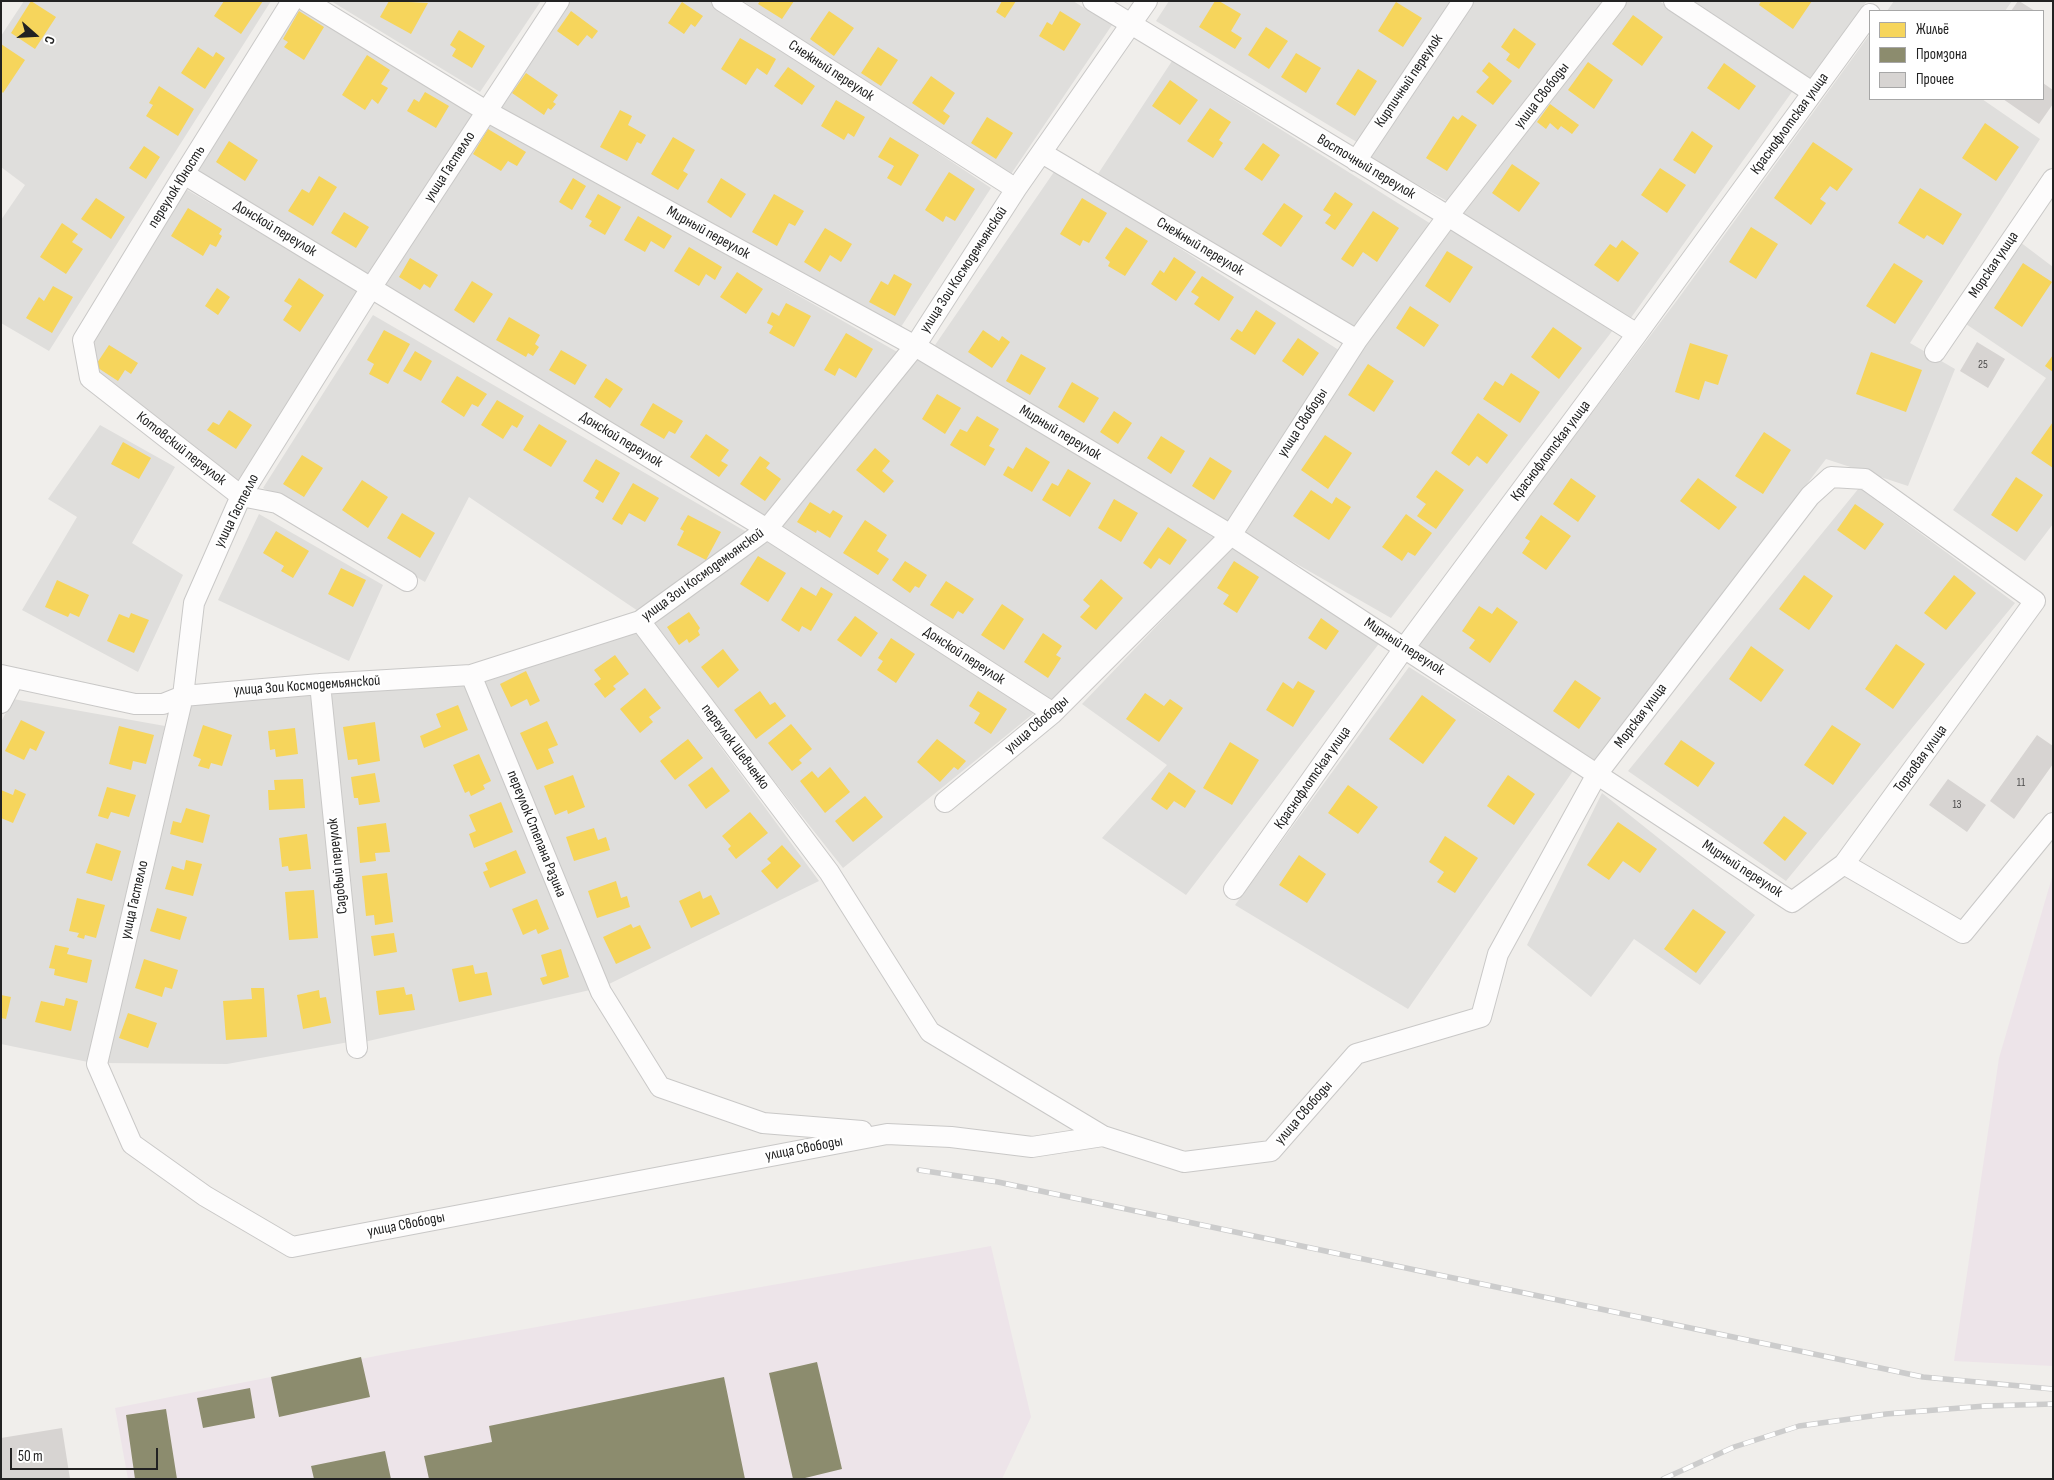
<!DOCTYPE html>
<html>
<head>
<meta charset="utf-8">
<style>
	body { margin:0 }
	#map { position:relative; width:2054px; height:1480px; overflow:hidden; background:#f0eeeb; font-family:"Sofia Sans Condensed",sans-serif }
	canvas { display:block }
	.frame { position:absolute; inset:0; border:2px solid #222; pointer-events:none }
	.legend { position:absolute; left:1869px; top:10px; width:175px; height:90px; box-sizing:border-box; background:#fff; border:1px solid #a7a7a7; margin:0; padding:6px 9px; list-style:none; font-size:15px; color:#222 }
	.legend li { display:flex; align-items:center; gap:10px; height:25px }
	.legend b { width:25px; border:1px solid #a7a7a7 }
	.north { position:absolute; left:10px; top:10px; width:50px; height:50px; -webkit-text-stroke:4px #fff; paint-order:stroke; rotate:109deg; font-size:14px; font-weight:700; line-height:20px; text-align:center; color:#222 }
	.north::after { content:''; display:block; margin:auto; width:18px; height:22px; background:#222; clip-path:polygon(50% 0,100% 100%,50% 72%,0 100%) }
	.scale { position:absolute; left:10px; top:1448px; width:148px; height:22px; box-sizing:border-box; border:2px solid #222; border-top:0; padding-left:6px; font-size:15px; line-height:18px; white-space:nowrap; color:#222; -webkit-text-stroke:4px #fff; paint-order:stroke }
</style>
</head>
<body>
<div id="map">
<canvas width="2054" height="1480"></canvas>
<div class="frame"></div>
<ul class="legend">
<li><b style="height:14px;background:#f6d55c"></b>Жильё</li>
<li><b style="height:14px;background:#8c8c6e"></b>Промзона</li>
<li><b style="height:14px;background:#d7d4d2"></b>Прочее</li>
</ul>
<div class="north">С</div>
<div class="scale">50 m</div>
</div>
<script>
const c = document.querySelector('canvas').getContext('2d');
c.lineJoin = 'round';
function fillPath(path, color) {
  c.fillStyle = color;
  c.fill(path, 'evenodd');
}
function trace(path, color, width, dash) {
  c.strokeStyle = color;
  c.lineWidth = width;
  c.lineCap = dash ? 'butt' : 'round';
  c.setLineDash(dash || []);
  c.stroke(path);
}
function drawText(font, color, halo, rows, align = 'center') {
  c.font = font + ' "Sofia Sans Condensed",sans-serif';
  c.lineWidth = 5;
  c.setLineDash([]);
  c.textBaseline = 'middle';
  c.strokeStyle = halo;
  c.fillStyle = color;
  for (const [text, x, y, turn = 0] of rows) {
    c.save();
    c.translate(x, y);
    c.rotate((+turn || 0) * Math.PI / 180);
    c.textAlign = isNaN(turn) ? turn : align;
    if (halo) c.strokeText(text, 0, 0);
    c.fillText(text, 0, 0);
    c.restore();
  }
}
const residential = new Path2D(`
	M24,1H271L49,351L1,323V220L25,185L1,167V36Z
	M331,1H541L480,92Z
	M570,1H711L991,188L899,330L498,109Z
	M743,1H1073L1112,25L1009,177Z
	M1169,1H1453L1360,144L1156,21Z
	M1474,1H1608L1454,205L1367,156Z
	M1625,1H1659L1794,89L1628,322L1458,215Z
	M1687,1H1867L1810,78Z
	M1894,1H2012L2005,11H1887Z
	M299,3L474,114L369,277L196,174Z
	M1870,34V99H1982L2040,139L1910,343L1955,369L1908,486L1826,459L1595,760L1416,646L1678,299Z
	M1172,61L1439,229L1357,334L1096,177Z
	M487,118L899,353L768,517L377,289Z
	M1056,169L1348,356L1226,527L933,348Z
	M184,188L359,291L236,484L92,374L89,342Z
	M1448,223L1613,330L1391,618L1239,531Z
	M2020,242L2053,267V524L2025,561L1953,510L2046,378L1966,324Z
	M373,315L750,534L641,613L469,497L425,582L263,488Z
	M919,354L1219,541L1053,703L778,530Z
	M100,425L175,467L132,543L183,575L138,672L22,610L77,517L48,499Z
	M1859,488L2015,603L1786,881L1628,771Z
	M259,514L383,585L349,661L218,600Z
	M768,542L1034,713L843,868L647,620Z
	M1232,547L1381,641L1186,895L1102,838L1167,765L1082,704Z
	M630,624L819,881L609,984L478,679Z
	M1409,667L1573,771L1408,1009L1235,905Z
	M464,680L590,990L364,1042L326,693Z
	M314,694L349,1042L227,1064L101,1063L186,704Z
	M13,699L165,726L88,1062L1,1044V722Z
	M1602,793L1755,915L1700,985L1634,939L1591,997L1527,945Z`);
const industrial = new Path2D(`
	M2053,874V1366L1954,1361L1999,1058Z
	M991,1246L1031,1417L1002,1479H128L115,1408L391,1353Z`);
const homes = new Path2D(`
	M31,1L56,17L35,49L11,33Z
	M224,1H263L241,34L214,16Z
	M389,1L428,3L411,34L380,17Z
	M760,1H794L782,19L758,4Z
	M1002,1H1016L1005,18L996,12Z
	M1215,1H1219L1241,14L1231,31L1242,38L1235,49L1199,27Z
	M1761,1H1812L1793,29L1759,5Z
	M682,2L703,16L695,27L691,24L684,34L668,23Z
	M1396,2L1422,18L1403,47L1378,31Z
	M299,11L324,27L304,60L284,47L288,42L283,39Z
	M571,11L598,31L592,39L587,35L578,46L557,31Z
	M829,11L854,28L834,56L810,39Z
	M1060,11L1081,24L1064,51L1039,36L1047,22L1052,25Z
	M1633,15L1663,37L1642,66L1612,44Z
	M1266,27L1288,41L1269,69L1248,55Z
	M1514,28L1536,44L1519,69L1506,60L1510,54L1501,47Z
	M459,30L485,46L472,68L452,56L456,49L450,45Z
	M740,38L776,59L767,75L757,68L746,85L721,69Z
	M1,44L25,60L3,93L1,91Z
	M198,47L213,57L216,52L225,58L205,89L181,73Z
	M878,47L898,60L881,86L861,73Z
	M1296,53L1321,68L1306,93L1281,77Z
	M367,55L390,70L381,84L388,88L378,104L372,99L365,110L342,95Z
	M1489,62L1512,81L1493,105L1476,92L1489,77L1482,71Z
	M1588,62L1613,80L1594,109L1568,90Z
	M1724,63L1756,86L1739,110L1707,88Z
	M788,67L815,86L802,105L774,86Z
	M1358,69L1377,81L1355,116L1336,104Z
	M526,73L558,95L553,102L556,104L551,110L548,108L544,115L512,93Z
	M931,76L955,93L943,111L950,116L944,125L912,103Z
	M1170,80L1198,100L1180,125L1152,106Z
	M159,86L194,109L178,136L146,116L153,105L149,103Z
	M425,92L449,106L436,128L407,111L414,99L419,102Z
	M836,100L865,117L854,137L848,133L844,140L821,126Z
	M1550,104L1579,125L1572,134L1561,126L1558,130L1550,123L1546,129L1537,122Z
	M1210,108L1231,122L1219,140L1223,143L1213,158L1187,141Z
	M620,110L632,116L628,125L646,135L641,144L637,142L627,161L600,147Z
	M1462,115L1477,125L1447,171L1426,158L1453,116L1458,120Z
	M987,117L1013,133L996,159L971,143Z
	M1985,123L2019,147L1996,181L1962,158Z
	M488,129L526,152L517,166L508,161L501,171L473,154Z
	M1692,131L1713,146L1695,174L1673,160Z
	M673,137L695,150L683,171L688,174L678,190L651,174Z
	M890,137L919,155L901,186L887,178L894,166L878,157Z
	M229,141L258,160L245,181L216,162Z
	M1813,142L1853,169L1837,191L1830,186L1820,199L1826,203L1811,225L1774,198Z
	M1263,143L1280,155L1262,181L1244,169Z
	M144,146L160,157L146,179L129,168Z
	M1512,164L1540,183L1519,212L1492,193Z
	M1660,168L1686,185L1667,213L1641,195Z
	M949,172L975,189L955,221L946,216L943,222L925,210Z
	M319,176L337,187L313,226L288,211L302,189L309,193Z
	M573,178L586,186L572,210L559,202Z
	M721,178L746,194L731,218L707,202Z
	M1920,188L1962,214L1943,245L1927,235L1924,239L1898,223Z
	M1335,192L1353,204L1335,230L1325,223L1331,215L1323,210Z
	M598,194L621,207L605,235L589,226L592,221L585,217Z
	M774,194L804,211L795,226L789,223L777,246L752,232Z
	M96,198L125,217L111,239L81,219Z
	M1082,198L1107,213L1089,243L1083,240L1080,246L1060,234Z
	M1284,203L1303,216L1281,247L1262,234Z
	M188,208L222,229L219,234L222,236L216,247L210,244L203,256L171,236Z
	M1373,211L1399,228L1377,262L1363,252L1353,267L1341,259Z
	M344,212L369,227L356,248L331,233Z
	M638,216L672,236L664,249L651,241L645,252L624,240Z
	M62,223L78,234L72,242L83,249L66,274L40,257Z
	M1126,227L1148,241L1125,276L1108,266L1110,262L1105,258Z
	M1751,227L1778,244L1756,279L1729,262Z
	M825,228L852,244L841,262L830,255L820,272L804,262Z
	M1622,240L1639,253L1618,282L1594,265L1610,244L1616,248Z
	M689,247L722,267L715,280L706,274L699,286L674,271Z
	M1447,251L1473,267L1450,303L1425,286Z
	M1174,257L1196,272L1176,301L1151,284L1160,270L1164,273Z
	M410,258L438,275L430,288L424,284L420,290L399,277Z
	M1894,263L1923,281L1895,324L1866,306Z
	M2023,263L2052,282L2022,327L1994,308Z
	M737,272L763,289L746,314L720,297Z
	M894,274L912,284L895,316L869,302L881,281L888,285Z
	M1202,276L1234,297L1219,321L1194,304L1199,297L1191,292Z
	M299,278L324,295L300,332L283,320L292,306L284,301Z
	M472,281L493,294L474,323L454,310Z
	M53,286L73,297L52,333L26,318L39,297L44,301Z
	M217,288L230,297L218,315L205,306Z
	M786,303L811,316L794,347L769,333L773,326L767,323L772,312L779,316Z
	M1410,306L1439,325L1424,347L1396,328Z
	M1256,310L1276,323L1255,355L1230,339L1237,329L1242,332Z
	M509,317L540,335L535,344L539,347L533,356L528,353L526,357L496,340Z
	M1553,327L1582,348L1559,379L1531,357Z
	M384,330L410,344L388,384L369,374L374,364L367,360Z
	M983,330L999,341L1002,336L1010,342L992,368L968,352Z
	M846,333L873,349L856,378L839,368L835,376L824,370Z
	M1298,338L1319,353L1303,376L1282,361Z
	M1690,343L1728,355L1718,385L1705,381L1699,400L1675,392Z
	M109,345L138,363L131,374L125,370L118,381L95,366Z
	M561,350L587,365L575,385L549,370Z
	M415,351L432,361L421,381L403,371Z
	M1871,352L1922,370L1906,412L1856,394Z
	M1021,354L1046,368L1030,395L1006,381Z
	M2053,355V372L2045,366Z
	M1368,364L1394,381L1374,412L1348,395Z
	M1511,373L1540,392L1520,423L1483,399L1495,381L1503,386Z
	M457,376L487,394L478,407L472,404L464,417L441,402Z
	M606,378L623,389L610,408L594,397Z
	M1072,382L1099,398L1084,423L1058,407Z
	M937,394L961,408L945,434L922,419Z
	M497,400L524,416L517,428L512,425L503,439L481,425Z
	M653,403L683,421L675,434L669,431L664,439L640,425Z
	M229,410L252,425L236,449L207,430L213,422L219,425Z
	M1114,411L1132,423L1118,444L1100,432Z
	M1478,413L1508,435L1487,464L1477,456L1469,466L1451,453Z
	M977,416L999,429L989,446L995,449L985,466L950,445L960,429L967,432Z
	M2053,422V468L2031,453Z
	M539,424L567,441L551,467L523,450Z
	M1764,432L1791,450L1763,494L1735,476Z
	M706,434L729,450L721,461L728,465L719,477L690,457Z
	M1325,435L1352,453L1328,489L1301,470Z
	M1161,436L1185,451L1171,474L1147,458Z
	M123,442L151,458L139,479L111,464Z
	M1026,447L1050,462L1032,492L1003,475L1008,466L1013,469Z
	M875,448L890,461L882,471L894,481L884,493L856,470Z
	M302,455L323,468L304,497L283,484Z
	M760,456L770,463L766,468L781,479L765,501L740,484Z
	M1210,457L1232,471L1214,500L1192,486Z
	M596,459L620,473L603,503L595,498L599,491L583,481Z
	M1068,469L1091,483L1070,517L1042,500L1052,483L1058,486Z
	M1436,470L1464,490L1436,529L1417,516L1426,504L1416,497Z
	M2016,477L2043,495L2017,532L1991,515Z
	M1571,478L1596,496L1578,522L1553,504Z
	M1698,478L1737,507L1719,530L1680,501Z
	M362,480L388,497L368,528L342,510Z
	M633,483L659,498L645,522L629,513L622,525L612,519Z
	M1311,490L1332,504L1336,497L1351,507L1329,540L1293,516Z
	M1114,499L1138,513L1121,542L1098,528Z
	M810,502L830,514L833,510L843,516L830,538L817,530L816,533L797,522Z
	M1855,504L1884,524L1865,550L1837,530Z
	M402,513L435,533L420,558L387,538Z
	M1406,514L1432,533L1415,556L1408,552L1402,561L1382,547Z
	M688,515L721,532L706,560L677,545L684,531L680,529Z
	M1541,515L1571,536L1546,570L1522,553L1530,541L1525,538Z
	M865,520L887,535L877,551L889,559L878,575L843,553Z
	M1168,527L1187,540L1170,565L1159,558L1151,569L1143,563Z
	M276,531L309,551L293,578L281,571L284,566L263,553Z
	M758,556L786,573L768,602L740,584Z
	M905,561L927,575L919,588L915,586L910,593L892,580Z
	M1234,561L1259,577L1237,613L1223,604L1229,595L1217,588Z
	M341,568L366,580L353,607L328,594Z
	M1804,575L1833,596L1809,630L1779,609Z
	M1954,575L1976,593L1946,630L1924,613Z
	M1101,579L1123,598L1096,630L1080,617L1090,606L1083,600Z
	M57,580L89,595L79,617L70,613L68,617L45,607Z
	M946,581L974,599L963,614L958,611L953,619L930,605Z
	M801,587L816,596L821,587L833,594L811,631L802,626L799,632L781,620Z
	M1002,604L1024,619L1004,650L981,635Z
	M1479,606L1492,614L1497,607L1518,622L1490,663L1469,648L1475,640L1462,631Z
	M689,612L700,628L698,631L700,635L689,643L687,639L679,645L667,627Z
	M131,613L149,620L134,653L107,641L119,614L129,618Z
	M855,616L878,633L861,657L837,640Z
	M1321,618L1339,631L1326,650L1308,638Z
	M1043,633L1062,646L1056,655L1061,658L1048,678L1024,662Z
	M891,638L915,654L896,683L877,670L883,661L878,658Z
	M1896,644L1925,664L1893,709L1865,689Z
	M1751,646L1784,670L1761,702L1729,679Z
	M723,649L739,670L718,688L701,667Z
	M615,655L629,674L613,686L616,689L605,698L594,684L601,679L594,670Z
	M526,671L540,701L530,706L527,699L511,707L500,684Z
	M1575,680L1601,698L1579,729L1553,711Z
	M1298,681L1315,691L1293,727L1266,710L1283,682L1293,689Z
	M645,688L661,708L649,717L653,722L640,733L620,709Z
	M760,691L770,705L775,702L786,716L756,739L734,710Z
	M978,691L1007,709L991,734L974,723L980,713L969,706Z
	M1145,693L1164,706L1170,699L1183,708L1159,742L1126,719Z
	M1422,695L1456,720L1423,764L1389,739Z
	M458,705L468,730L424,748L420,736L441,727L436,714Z
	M21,720L45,732L36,751L30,748L24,760L5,751Z
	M547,721L558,745L548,749L554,763L537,770L520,733Z
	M375,722L380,761L358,765L357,759L348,760L343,727Z
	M791,724L812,749L799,760L802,763L792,771L768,743Z
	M203,725L232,735L222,766L211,763L209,769L198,766L201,759L193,756Z
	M1832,725L1861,744L1833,785L1804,765Z
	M119,726L154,735L146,764L133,761L131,770L109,764Z
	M295,728L298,754L276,757L275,749L270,750L268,731Z
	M688,739L703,758L675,780L660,761Z
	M937,739L966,761L958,770L954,767L940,782L917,762Z
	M1681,740L1715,763L1698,787L1664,764Z
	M1230,742L1259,760L1232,805L1203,788Z
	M479,754L491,781L483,785L485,789L471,796L469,791L465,793L453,765Z
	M712,767L730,791L706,809L688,785Z
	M830,767L850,792L825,813L800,781L812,771L818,778Z
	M1169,772L1196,791L1185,808L1174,801L1167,810L1151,799Z
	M375,773L380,802L359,805L358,798H354L351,777Z
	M573,775L585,807L568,814L567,810L555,815L544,786Z
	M1508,775L1535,794L1514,825L1487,806Z
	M303,779L305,808L269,810L268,790H275L274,780Z
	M1348,785L1378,807L1358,834L1328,813Z
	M107,787L136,795L129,817L111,812L108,819L98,816Z
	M15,789L26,794L13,823L1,818V790L13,795Z
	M865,796L883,817L853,842L835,821Z
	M501,802L513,832L474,848L469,834L476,831L469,815Z
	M186,808L210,815L203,843L170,834L173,821L181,823Z
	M750,812L768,833L736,859L728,849L731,846L722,836Z
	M1784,816L1807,833L1785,861L1763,843Z
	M1618,822L1657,849L1640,873L1623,861L1609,880L1587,865Z
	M386,823L390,852L375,853L376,861L360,863L357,827Z
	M594,828L598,840L606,837L610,850L574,861L566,837Z
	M307,834L311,869L289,871L288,866L282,867L279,838Z
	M1445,836L1478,858L1455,893L1437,882L1444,872L1429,862Z
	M96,843L121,851L112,881L86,873Z
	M782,845L801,866L777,889L761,871L771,863L767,859Z
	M516,850L526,873L490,888L483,872L488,870L485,863Z
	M1299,855L1326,874L1307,903L1279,885Z
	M186,860L202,864L193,896L165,889L172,866L184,870Z
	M387,873L393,922L375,925L374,915L366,916L362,876Z
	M616,881L621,898L627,896L630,907L597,918L588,891Z
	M314,890L318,938L289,940L285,892Z
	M700,891L703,899L711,895L720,914L691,928L679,901Z
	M77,898L105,905L96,938L85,935L84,939L77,937L79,933L69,931Z
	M537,899L549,929L538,934L536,929L523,935L512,909Z
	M157,908L187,917L180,940L150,931Z
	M1693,909L1726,932L1696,973L1664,949Z
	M631,924L633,928L640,925L651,948L616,964L603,937Z
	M394,933L397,952L374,956L371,936Z
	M55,945L69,948L67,954L92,960L87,983L54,975L55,969L49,968Z
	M561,949L569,977L543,985L540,978L547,976L541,955Z
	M144,959L178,970L172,989L165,987L162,997L135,988Z
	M473,965L475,974L487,972L492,995L459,1002L452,969Z
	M404,987L406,995L412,994L415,1010L379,1015L376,991Z
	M251,988H264L267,1037L226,1040L223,1001L252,999Z
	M319,990L320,998L326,997L331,1023L303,1029L297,995Z
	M1,995L11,997L6,1019L1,1018Z
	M66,998L78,1001L71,1031L35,1022L41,1001L64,1006Z
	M128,1013L157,1023L148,1048L119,1038Z`);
const industry = new Path2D(`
	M361,1357L370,1397L279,1417L271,1377Z
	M817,1362L842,1469L801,1479H793L769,1373Z
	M724,1377L745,1479H429L424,1456L492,1442L489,1426Z
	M250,1388L255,1418L203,1428L197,1398Z
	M166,1409L177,1479H135L126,1415Z
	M385,1451L391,1479H314L311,1466Z`);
const building = new Path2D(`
	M2018,1H2019L2035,11H2011Z
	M2043,83L2053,90V104L2039,124L2003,99H2043Z
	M1977,342L2005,359L1988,388L1960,371Z
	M2037,735L2053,746V764L2014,819L1990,801Z
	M1948,779L1986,805L1967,832L1929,805Z
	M62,1428L70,1479H1V1438Z`);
const minor = new Path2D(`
	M292,1L184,174L83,340L90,378L241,496L277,503L407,581
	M306,1L486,111L915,346L1231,535L1792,902L1844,864L2035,601L1865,479L1831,477L1810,496L1597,774L1498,954L1481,1017L1356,1054L1271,1151L1184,1162L1103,1136L1032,1147L951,1137L887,1134L292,1247L205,1196L132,1144L97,1064L183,696L194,603L241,496L371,288L559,1
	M722,1L1016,189
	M1093,1L1448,216L1637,334
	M1674,1L1812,92
	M1042,153L1357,340
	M1356,161L1463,1
	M184,174L767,529L1053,713
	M1935,352L2053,179
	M640,621L829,872L930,1032L1103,1136
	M1,675L135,704H163L183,696L320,684L471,675L640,621L767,529L915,346L1016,189L1147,1
	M471,675L601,992L660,1087L763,1123L862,1131
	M320,684L357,1048
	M1,703L14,678
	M945,802L1053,713L1231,535L1357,340L1448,216L1616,1
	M1844,864L1963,933L2053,823
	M1234,889L1405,647L1637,334L1870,14`);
const rail = new Path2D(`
	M919,1170L998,1182L1923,1377L2053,1389
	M1663,1479L1734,1447L1799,1426L1886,1414L1985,1406L2053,1404`);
const numberNames = [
	["25",1983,365],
	["11",2021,783],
	["13",1957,805]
];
const streetNames = [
	["Снежный переулок",831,71,33],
	["Кирпичный переулок",1409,81,-56],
	["улица Свободы",1542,96,-52],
	["Краснофлотская улица",1790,124,-54],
	["улица Гастелло",450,167,-57],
	["Восточный переулок",1366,167,31],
	["переулок Юность",177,187,-58],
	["Донской переулок",275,229,31],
	["Мирный переулок",708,233,29],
	["Снежный переулок",1200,247,31],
	["Морская улица",1994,265,-56],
	["улица Зои Космодемьянской",964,270,-57],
	["улица Свободы",1303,423,-57],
	["Мирный переулок",1060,433,31],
	["Донской переулок",621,440,31],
	["Котовский переулок",181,449,38],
	["Краснофлотская улица",1551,451,-53],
	["улица Гастелло",237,511,-63],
	["улица Зои Космодемьянской",703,575,-36],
	["Мирный переулок",1404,647,33],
	["Донской переулок",964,656,33],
	["улица Зои Космодемьянской",307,686,-4],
	["Морская улица",1641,716,-53],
	["улица Свободы",1037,725,-41],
	["переулок Шевченко",735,747,53],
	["Торговая улица",1921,759,-54],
	["Краснофлотская улица",1313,778,-55],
	["переулок Степана Разина",536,834,68],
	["Садовый переулок",338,866,-96],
	["Мирный переулок",1742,869,33],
	["улица Гастелло",135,900,-77],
	["улица Свободы",1304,1113,-49],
	["улица Свободы",804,1149,-11],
	["улица Свободы",406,1225,-11]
];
fillPath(residential, '#dfdedc');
fillPath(industrial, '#ede4e9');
fillPath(homes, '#f6d55c');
fillPath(industry, '#8c8c6e');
fillPath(building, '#d7d4d2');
trace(minor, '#c9c8c7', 22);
trace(minor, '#fdfcfc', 20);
trace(rail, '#ccc', 5.5);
trace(rail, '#fff', 4, [11]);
drawText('12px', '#4f4e4e', null, numberNames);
drawText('15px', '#222', '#fff', streetNames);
</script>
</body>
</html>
